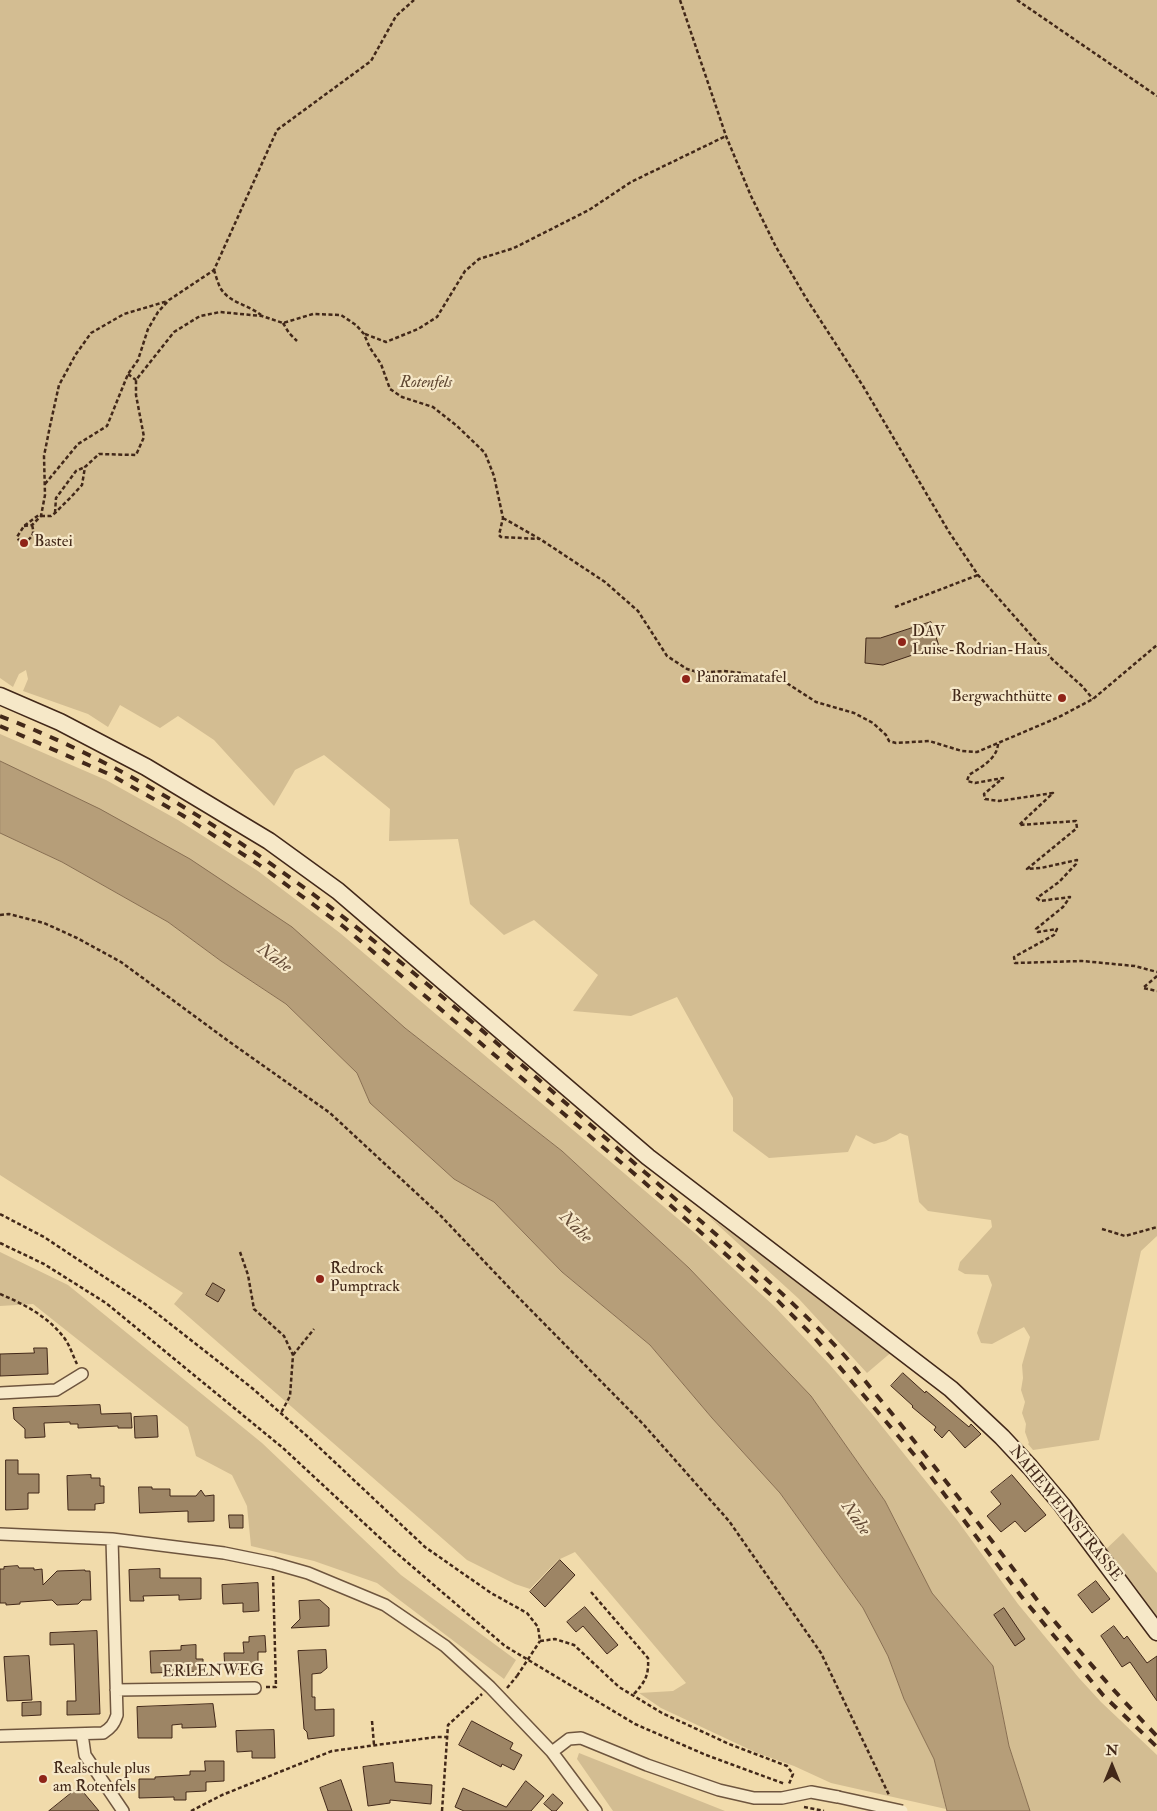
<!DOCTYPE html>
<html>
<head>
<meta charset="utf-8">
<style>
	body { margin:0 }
	#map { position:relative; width:1157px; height:1811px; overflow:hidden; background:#f1dbab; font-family:"IM FELL Double Pica",serif }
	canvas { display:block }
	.north { position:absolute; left:1087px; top:1741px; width:50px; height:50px; -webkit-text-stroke:4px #f6e8c8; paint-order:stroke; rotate:0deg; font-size:14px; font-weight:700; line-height:20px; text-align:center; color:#422819 }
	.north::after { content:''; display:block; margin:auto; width:18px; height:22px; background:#422819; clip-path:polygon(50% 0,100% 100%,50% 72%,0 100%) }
</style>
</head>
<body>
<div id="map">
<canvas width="1157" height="1811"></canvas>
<div class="north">N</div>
</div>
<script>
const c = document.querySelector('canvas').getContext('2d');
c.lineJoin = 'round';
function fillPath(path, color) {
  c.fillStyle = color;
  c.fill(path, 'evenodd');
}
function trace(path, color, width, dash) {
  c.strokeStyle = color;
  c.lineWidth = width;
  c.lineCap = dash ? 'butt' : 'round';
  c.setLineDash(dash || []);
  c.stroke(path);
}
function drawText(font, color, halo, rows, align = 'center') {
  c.font = font + ' "IM FELL Double Pica",serif';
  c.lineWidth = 4.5;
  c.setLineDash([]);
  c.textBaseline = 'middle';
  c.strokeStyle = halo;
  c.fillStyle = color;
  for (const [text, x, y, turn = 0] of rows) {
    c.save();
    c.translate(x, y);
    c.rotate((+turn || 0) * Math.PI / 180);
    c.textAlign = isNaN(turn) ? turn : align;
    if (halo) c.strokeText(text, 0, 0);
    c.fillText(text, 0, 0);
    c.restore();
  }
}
const green = new Path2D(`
	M0,0H1157V1236L1141,1251L1099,1440L1033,1450L1028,1444L1029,1443L1025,1432L1026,1424L1022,1413L1025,1402L1021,1390L1023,1378L1022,1365L1030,1337L1024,1327L992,1344L981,1343L977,1333L992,1285L988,1275L965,1274L958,1270L960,1262L992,1227L991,1220L928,1211L919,1202L908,1136L900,1133L886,1141L874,1144L856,1135L848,1152L769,1158L733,1131V1098L677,997L631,1016L573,1011L598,975L534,920L504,935L470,904L458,839L389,841L390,809L324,755L295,770L274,806L214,740L178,716L160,728L120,705L108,727L88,714L23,691L28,679L26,670L19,674L13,687L0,678Z
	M0,734L106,780L178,820L258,871L340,933L696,1234L775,1307L830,1365L872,1414L957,1520L1018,1604L1079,1678L1101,1702L1157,1755V1811H1030L1009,1746L993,1666L932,1593L885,1501L811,1396L689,1268L562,1151L405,1028L292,928L0,761Z
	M0,833L62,862L168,922L221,961L286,1004L357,1073L370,1103L454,1179L494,1202L562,1272L650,1345L712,1418L780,1493L863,1608L888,1656L904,1699L934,1759L946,1809L831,1783L794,1766L757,1753L661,1708L639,1693L673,1691L686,1683L575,1552L558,1560L530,1589L515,1584L467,1560L174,1304L183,1293L0,1175Z
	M708,1216L894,1350L867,1373L799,1299Z
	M0,1252L68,1285L262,1443L401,1575L516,1660L504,1679L377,1583L314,1561L251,1546L247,1506L232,1475L196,1456L188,1427L33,1304L0,1306Z
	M1123,1533L1157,1573V1620L1104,1551Z
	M579,1753L725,1811H613L577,1759Z`);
const water = new Path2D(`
	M0,761L100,809L190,859L292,927L405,1028L562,1151L689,1268L811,1396L885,1501L932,1593L993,1666L1009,1746L1030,1811H947L934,1759L904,1699L888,1656L863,1608L780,1493L712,1418L650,1345L562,1272L494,1202L454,1179L370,1103L357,1073L286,1004L221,961L168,922L62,862L0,833Z`);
const building = new Path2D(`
	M931,622L939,646L883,665L865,663L866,638H880Z
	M213,1283L225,1290L218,1302L206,1295Z
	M34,1348H47L48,1374L0,1376V1354L34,1353Z
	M903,1373L925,1393L926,1391L969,1427L971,1424L981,1434L965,1448L949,1430L942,1438L934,1430L936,1427L912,1407L913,1406L891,1386Z
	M100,1405L101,1414L131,1413L132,1428H118V1426L78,1428V1424H70V1422L44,1423L45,1437L25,1438V1429L14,1419L13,1408Z
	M157,1416L158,1437L135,1438L134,1417Z
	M6,1460H18V1474H39V1493H28V1509L6,1510Z
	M91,1475V1478H100V1486H104V1503L95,1504V1510H68L67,1476Z
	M1012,1475L1046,1515L1025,1532L1015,1521L1001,1532L987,1516L1001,1504L991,1492Z
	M139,1487H152V1489H170V1496H196L201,1490L205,1496L214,1495V1521L188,1522V1511L140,1513Z
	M229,1515H243V1528H230Z
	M560,1560L575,1575L545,1607L530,1592Z
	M18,1566L19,1568H34V1570L42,1569L43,1585L57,1571L85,1570V1571H90L91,1600H82L78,1604L57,1605L52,1600L20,1602V1604L6,1605V1603H0V1569H4V1567Z
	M160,1569V1578H201V1599L179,1600V1595L143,1596L144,1601H130L129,1570Z
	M1096,1581L1110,1599L1092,1613L1078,1595Z
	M258,1583L259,1611L243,1612V1603L223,1604L222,1585Z
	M320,1600L329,1608V1626L291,1628L300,1619L299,1601Z
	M585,1607L618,1645L607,1654L583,1626L576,1632L567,1622Z
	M1004,1608L1025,1639L1015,1646L994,1615Z
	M1114,1626L1124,1639L1127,1636L1147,1663L1157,1656V1701L1130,1662L1122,1667L1101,1636Z
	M97,1631L100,1714L67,1715V1701H76L74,1644L50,1645V1633Z
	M265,1636L266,1652H258V1669L225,1670L224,1653H244L243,1642H249V1637Z
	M196,1645V1659H203V1671L151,1673L150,1651L181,1650V1646Z
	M326,1650L327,1668L321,1673L312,1674V1697H315V1710L334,1709V1736L308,1739L307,1732L304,1729L298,1651Z
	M29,1656L32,1700L7,1701L4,1657Z
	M41,1702V1715L22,1716V1703Z
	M213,1704L216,1727L182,1728V1724L172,1725V1738H138L137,1707Z
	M472,1721L513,1743L510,1749L522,1755L514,1770L502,1764L501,1767L459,1745Z
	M274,1730L275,1758H252V1751L237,1752L236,1731Z
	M205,1761H224V1781L206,1782V1791L186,1792V1800H174V1797L139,1798V1779H155V1777L190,1775V1771H205Z
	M393,1763L395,1782L432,1785L431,1804L390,1800V1803L368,1806L363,1767Z
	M341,1780L352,1811H328L320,1788Z
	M526,1781L544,1796L531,1811H464L455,1807L463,1788L506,1807Z
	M79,1787L99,1811H49Z
	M553,1794L563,1803L556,1811H552L544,1804Z`);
const path = new Path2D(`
	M680,0L726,136L751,196L776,247L806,298L863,386L949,532L978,575L1052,659L1082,686L1093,699
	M1017,0L1157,96
	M214,270C216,276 218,284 221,289C230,303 249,305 261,315
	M283,323L289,333L297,341
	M365,334L386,342L418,329L437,317L465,271L479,259L514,248L589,210L631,182L726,136
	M128,374L136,380
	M45,484L78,444L107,426L128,374L138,360L148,329L158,312L169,300L214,270L277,130L371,61L396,16L414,0
	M55,513L56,498L76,471L85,467
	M41,516H51L55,513L71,497L82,485L85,467L99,454L136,455L144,437L136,395V380L174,332L200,316L220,312L262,316L283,323L313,314L341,315L356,325L364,334L370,348L381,364L390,389L402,397L433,407L457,426L485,453L494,476L503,518L499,535L501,537L540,539
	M503,518L540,539L605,582L638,611L667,656L687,669L701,673L723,671L743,673L769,680H782L816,702L854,713L873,723L886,735L889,741L896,743L929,741L962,751L977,752L1059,717L1093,699L1157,645
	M32,525C35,535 32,537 24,543L20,542L17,537L24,526L40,514
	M24,526L32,525L41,516L45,495L44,456L50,426L59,385L76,354L91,333L124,314L168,301
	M895,607L978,575
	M998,744C997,759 981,767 969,775L967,781L975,783L1003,778L984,794L985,799L999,801L1053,793L1019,825L1076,821L1077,828L1027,869L1041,868L1077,860L1076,864L1059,882L1037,898L1040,901L1070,897L1063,907L1036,929L1038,932L1057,929L1054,935L1014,957L1015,963L1082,961L1135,966L1157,972
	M0,915L9,914L44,923L77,938L121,962L227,1040L330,1113L440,1215L519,1298L644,1425L729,1521L821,1653L889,1795
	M1157,976L1143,988L1157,991
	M0,1214L44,1237L145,1304L252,1388L307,1436L425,1547L491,1593L527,1613L538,1627L540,1641L555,1639L574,1645L619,1687L662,1713L729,1744L787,1766L793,1774L789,1784
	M1102,1229L1125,1236L1157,1227
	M0,1243L44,1264L106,1303L283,1448L393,1550L505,1646L635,1724L706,1755L785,1784
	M240,1252L248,1275L254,1309L284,1336L293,1355L290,1396L281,1413
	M0,1294C24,1304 49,1317 65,1339C70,1346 73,1356 77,1364
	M293,1355L314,1329
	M591,1592L648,1658C649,1676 645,1682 633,1695
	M266,1687H276L273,1575
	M507,1688L517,1676
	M372,1721L374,1745
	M804,1807L824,1811
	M191,1811L222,1795L332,1751L436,1737H447
	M442,1811L448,1725L482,1694`);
const street = new Path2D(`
	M0,1393L56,1390L82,1374
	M0,1534L112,1539L224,1553L273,1563L308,1573L385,1605L445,1646L490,1687L552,1752L596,1811
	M116,1690L255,1688
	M82,1734L85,1755L123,1811
	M0,1736L103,1733C111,1728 114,1724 117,1715L112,1539
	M552,1752L569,1739L581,1738L647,1765L719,1790L754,1798H782L811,1792L838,1797`);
const secondary = new Path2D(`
	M0,696L60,722L146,767L269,841L338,891L648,1157L951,1389L1002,1437L1030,1467L1062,1505L1157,1632`);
const rail = new Path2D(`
	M0,716C231,805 417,973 601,1134C640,1168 680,1203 719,1237C762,1275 805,1313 844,1355C858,1371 870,1388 884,1404C937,1468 987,1535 1038,1601C1076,1648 1115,1693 1157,1736
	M0,726L111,775L182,815L258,864L344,927L644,1182L777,1300L814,1337L917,1458L1021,1596L1103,1695L1157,1747`);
const pathBridge = new Path2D(`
	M517,1676L540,1641`);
const streetBridge = new Path2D(`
	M838,1797L902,1811`);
const markers = [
	[24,543,5,"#8f2418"],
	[902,642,5,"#8f2418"],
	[686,679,5,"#8f2418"],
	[1062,698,5,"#8f2418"],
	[320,1279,5,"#8f2418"],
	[43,1779,5,"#8f2418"]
];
const parkNames = [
	["Rotenfels",426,384]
];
const poiNames = [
	["Bastei",34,543],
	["DAV",912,633],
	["Luise-Rodrian-Haus",912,651],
	["Panoramatafel",696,679],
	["Bergwachthütte",1052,698,"right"],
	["Redrock",330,1270],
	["Pumptrack",330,1288],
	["Realschule plus",53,1770],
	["am Rotenfels",53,1788]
];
const streetNames = [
	["NAHEWEINSTRASSE",1065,1514,51],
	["ERLENWEG",213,1672,-1]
];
const waterNames = [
	["Nahe",274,959,36],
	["Nahe",575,1228,44],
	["Nahe",855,1519,55]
];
fillPath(green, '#d3bd92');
fillPath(water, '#b69e79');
trace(water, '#886f53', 1);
fillPath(building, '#9d8565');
trace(building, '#422819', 1);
trace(street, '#6e553e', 14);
trace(secondary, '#422819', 19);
trace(path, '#422819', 2.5, [4, 2.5]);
trace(street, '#f6e8c8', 11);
trace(secondary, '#f6e8c8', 16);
trace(rail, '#422819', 4, [9, 9]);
trace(streetBridge, '#6e553e', 14, []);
trace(pathBridge, '#422819', 2.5, [4, 2.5]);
trace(streetBridge, '#f6e8c8', 11);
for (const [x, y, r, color] of markers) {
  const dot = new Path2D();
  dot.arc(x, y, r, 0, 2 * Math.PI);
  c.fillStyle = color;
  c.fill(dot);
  trace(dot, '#f6e8c8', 2);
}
drawText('italic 16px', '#5f4631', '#f6e8c8', parkNames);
drawText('16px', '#422819', '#f6e8c8', poiNames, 'left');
drawText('16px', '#422819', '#f6e8c8', streetNames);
drawText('italic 18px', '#654b36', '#f6e8c8', waterNames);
</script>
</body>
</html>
